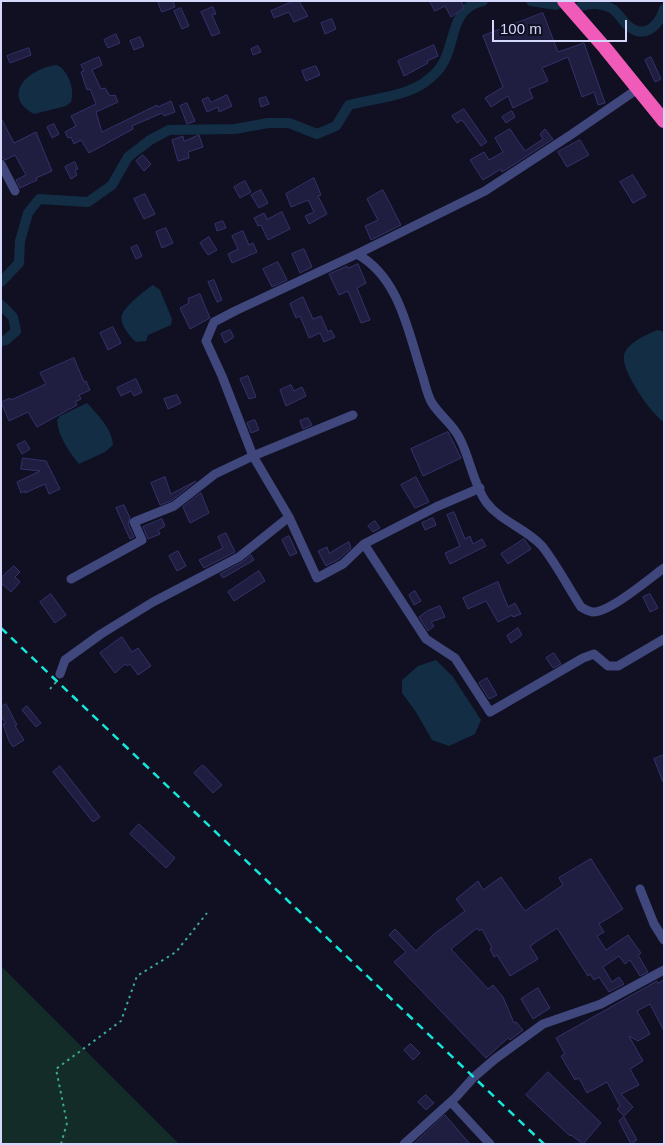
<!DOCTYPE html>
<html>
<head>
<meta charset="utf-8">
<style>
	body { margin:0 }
	#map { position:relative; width:665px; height:1145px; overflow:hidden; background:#101022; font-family:Helvetica,sans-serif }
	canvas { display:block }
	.frame { position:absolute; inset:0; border:2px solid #d5d7fb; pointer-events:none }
	.scale { position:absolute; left:492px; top:20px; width:135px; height:22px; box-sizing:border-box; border:2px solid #d5d7fb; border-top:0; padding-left:6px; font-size:15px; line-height:18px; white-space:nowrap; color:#d5d7fb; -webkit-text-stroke:4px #101022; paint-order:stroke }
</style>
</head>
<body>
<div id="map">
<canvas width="665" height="1145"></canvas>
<div class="frame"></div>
<div class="scale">100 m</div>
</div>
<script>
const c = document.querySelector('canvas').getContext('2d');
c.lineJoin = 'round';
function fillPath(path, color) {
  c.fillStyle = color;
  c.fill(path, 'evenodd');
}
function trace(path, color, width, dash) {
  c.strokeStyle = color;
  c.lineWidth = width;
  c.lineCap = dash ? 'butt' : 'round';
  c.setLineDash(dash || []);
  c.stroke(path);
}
const green = new Path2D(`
	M1,966L177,1142V1144H1Z`);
const water = new Path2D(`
	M57,65C69,71 75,90 71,102L66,106L34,114C0,95 29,68 57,65Z
	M153,285L160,290L172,319L171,325L148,335L146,341L136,342C130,337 119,323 122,315C126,305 144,291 153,285Z
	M658,330L664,332V422C651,414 621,371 624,355C627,343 647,334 658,330Z
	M87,403C98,415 112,429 113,445L105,452L79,464C69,452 58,436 57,420L60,416Z
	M436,660L453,677L481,720L475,734L449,746L432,740L416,712L402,693V680L418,666Z`);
const canal = new Path2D(`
	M531,1L556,5
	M581,6C592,3 600,3 611,8C618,12 621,19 627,25C644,40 658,27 664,9
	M1,282L19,263L20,241L28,213L39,199L88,202L112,185L128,157L150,140L169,130L235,129L268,123H289L317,134L336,126L349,105C372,99 398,97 419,86C426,82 435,74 440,68C457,46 448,8 483,1
	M1,305L13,317L16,331L6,340L1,341`);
const building = new Path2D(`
	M158,1H173L175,7L162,12Z
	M294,1H299L308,16L294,22L289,12L274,18L271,11Z
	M430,1H461L464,8L451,17L445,6L435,11Z
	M213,7L216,14L212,15L220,33L212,36L201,12Z
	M181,8L189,26L182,29L174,11Z
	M543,13L558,52L584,43L605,103L598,105L594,92L582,97L568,57L542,68L548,81L529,89L533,98L513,108L508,96L491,107L485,98L503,87L483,36Z
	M332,19L336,29L325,34L321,23Z
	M116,34L120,43L108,48L104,40Z
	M140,37L144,46L134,50L130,41Z
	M434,45L438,56L427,61L428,63L404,76L398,61Z
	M258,46L261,52L253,55L251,49Z
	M29,48L31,55L10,63L7,56Z
	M99,57L102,65L92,70L101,89L105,88L110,96L115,95L118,102L96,112L102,132L157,105L158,107L171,101L175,112L164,116L162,113L132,126L133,129L89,153L81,140L74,144L71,137L68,138L65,132L76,126L71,116L96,104L90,89L87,90L81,72L84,71L81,65Z
	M651,57L661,79L655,82L645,60Z
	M316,66L320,75L306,81L302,71Z
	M227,95L232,106L219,112L218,107L207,112L202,100L208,97L211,102Z
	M266,97L269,104L261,107L259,99Z
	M187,103L195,121L187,124L180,106Z
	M464,109L487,142L481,146L462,120L457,123L452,116Z
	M512,111L515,117L506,123L502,117Z
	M1,118L14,143L36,132L52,171L36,178L37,180L20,188L16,180L26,175L15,155L5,160L1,156Z
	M54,124L59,134L52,138L47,127Z
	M510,129L525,151L543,139L540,134L545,129L553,139L507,169L502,172L501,169L483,180L470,160L484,152L489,160L503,152L495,138Z
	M199,135L203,147L188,152L189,158L178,161L172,140L183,136L184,141Z
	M580,140L589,155L567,167L558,152Z
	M143,155L151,164L144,171L136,161Z
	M75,162L78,169L75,170L77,175L71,179L65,167Z
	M633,175L646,196L633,203L620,182Z
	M314,178L321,195L318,196L327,214L309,224L305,216L314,212L308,200L291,207L286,194Z
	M245,181L251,192L240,198L234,187Z
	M261,190L268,203L259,208L251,195Z
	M383,190L401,225L371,240L365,226L378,220L367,199Z
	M145,194L155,214L144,219L134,199Z
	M282,212L290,229L268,240L261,225L258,226L254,218L264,213L267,219Z
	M223,221L226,228L217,231L215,224Z
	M166,228L173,243L162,248L156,232Z
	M243,231L249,245L253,243L257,252L232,263L228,254L238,249L232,236Z
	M209,237L217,250L208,255L200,243Z
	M137,245L142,256L136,259L131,248Z
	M304,249L312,267L300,273L292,254Z
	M278,262L287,280L272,287L263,269Z
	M358,264L366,283L357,288L370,320L361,323L348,291L339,295L329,274L347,266L348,268Z
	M214,280L222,300L217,302L208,282Z
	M200,294L210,318L190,329L180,308L189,303L188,299Z
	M303,297L313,319L321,316L328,332L331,330L335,337L324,342L320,333L309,338L300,316L296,318L290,304Z
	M113,327L121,343L108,350L100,333Z
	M230,330L234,337L225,343L221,334Z
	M74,358L84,382L86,381L90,390L79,395L81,399L75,402L77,405L37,427L28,412L9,421L1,402L10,398L11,400L46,384L40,373Z
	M248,376L256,397L249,399L240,379Z
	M136,379L142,392L134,396L131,391L121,396L117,388Z
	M291,385L294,391L302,387L306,396L286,406L280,390Z
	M177,395L181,403L168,409L164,399Z
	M308,418L312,425L303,429L300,421Z
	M255,420L259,430L251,433L247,423Z
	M448,432L461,458L423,476L411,449Z
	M25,441L30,449L22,454L17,445Z
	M23,458L46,461L60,489L49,494L45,484L25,493V491L21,493L17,482L40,471L21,469Z
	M165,477L171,494L196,481L171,501L160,505L151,483Z
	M416,477L429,502L415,508L401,485Z
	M201,493L209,513L190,523L183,507Z
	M124,505L130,518L128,524L134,537L130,539L116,508Z
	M454,512L465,539L470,536L473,544L482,539L486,546L450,564L445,553L460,546L447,515Z
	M433,518L436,525L425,530L422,523Z
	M162,519L165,526L158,530L160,534L148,539L143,527Z
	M375,521L380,528L373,532L368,526Z
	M226,533L235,552L204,568L199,560L223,548L218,537Z
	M289,536L297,553L290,556L282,540Z
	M524,539L531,549L508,564L501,554Z
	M349,542L351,548L339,559L326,566L318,551L327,547L329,553Z
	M178,551L186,566L177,571L169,556Z
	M251,555L254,560L223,578L220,574L242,562Z
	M14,566L20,572L15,577L20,582L11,592L1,583V578Z
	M259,571L265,581L234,601L228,592Z
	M498,582L508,607L515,603L521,614L513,617L512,615L498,622L486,601L468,609L463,598Z
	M415,591L421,601L414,605L409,595Z
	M51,594L66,615L55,623L40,602Z
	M650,594L658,608L650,612L643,597Z
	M440,606L445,617L431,622L434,626L428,631L419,617L427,611Z
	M518,628L522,635L511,643L507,636Z
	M122,637L132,652L138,648L151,666L138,675L130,664L127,666L125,664L115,673L100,653Z
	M554,653L561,664L553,668L546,658Z
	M487,678L497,695L489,699L479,683Z
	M6,704L17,725L15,726L24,740L13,747L9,741L3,724L6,723L1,717V707Z
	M27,706L41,723L36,727L22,710Z
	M664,755V781L663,782L654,759Z
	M203,765L222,785L213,793L194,773Z
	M60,766L100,817L93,822L53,772Z
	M139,824L175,858L166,868L130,834Z
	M591,859L623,909L599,924L604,932L597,936L606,950L628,935L641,953L638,955L648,972L640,976L630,960L625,964L619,956L603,967L612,982L619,977L624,984L609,992L599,977L594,980L590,974L588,976L557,928L530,946L538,959L510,976L497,955L494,957L490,949L492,948L482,929L479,931L477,928L451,949L488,989L493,985L503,997L514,1023L516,1022L523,1030L510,1040L508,1038L486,1058L394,962L406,952L389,935L395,929L416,951L434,934L465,911L456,899L478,881L483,890L501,877L525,911L563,885L559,878Z
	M664,980V1031L650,1004L637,1011L650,1034L638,1041L629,1036L643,1061L630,1069L639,1085L621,1094L633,1107L624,1116L617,1109L620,1106L607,1082L587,1093L579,1078L575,1080L561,1056L565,1054L556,1038L657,981L658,983Z
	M538,988L550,1008L533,1019L521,999Z
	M411,1044L420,1053L413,1060L404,1050Z
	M548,1072L601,1123L583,1144L571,1135L570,1136L526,1095Z
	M426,1095L434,1103L426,1110L418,1102Z
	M445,1115L470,1144H414Z
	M624,1117L637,1140L631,1144L619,1121Z`);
const path = new Path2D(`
	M50,689L56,682
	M61,1144L67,1123L56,1069L121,1021L137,976L176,952L207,913`);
const minor = new Path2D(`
	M1,164L15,191
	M357,254L485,191L572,134L639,88
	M353,415L253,456L222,376L206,341L214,322L235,311L357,254C400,278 408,332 422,374C425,383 427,395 432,403C440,416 453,424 460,439C470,458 473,483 486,502C501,522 526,528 542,546C557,565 568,587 581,607C584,609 588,611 592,612C609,613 649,579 664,568
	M364,544L436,507L480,488
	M71,579L142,540L134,522L174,506L215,474L253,456L289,517
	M60,674L65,660L101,634L153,602L239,557L289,517L317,578L343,564L364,544L426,639L455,658L490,712L583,658L594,654L608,666H618L664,639
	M640,889L654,924L664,940
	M451,1102L490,1144
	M404,1144L456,1097L474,1077L495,1059L543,1024L601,1004L664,970`);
const highway = new Path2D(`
	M564,1L605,48L664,121`);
const rail = new Path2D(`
	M1,628L544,1144`);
fillPath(green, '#142c27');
fillPath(water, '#122d44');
trace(canal, '#122d44', 10);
fillPath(building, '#1f1e41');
trace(building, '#34326b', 1);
trace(path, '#3aaa92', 2, [2.5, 4]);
trace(minor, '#3f477d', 9);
trace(highway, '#f05bba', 14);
trace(rail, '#15e7da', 2.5, [8, 6]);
</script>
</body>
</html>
